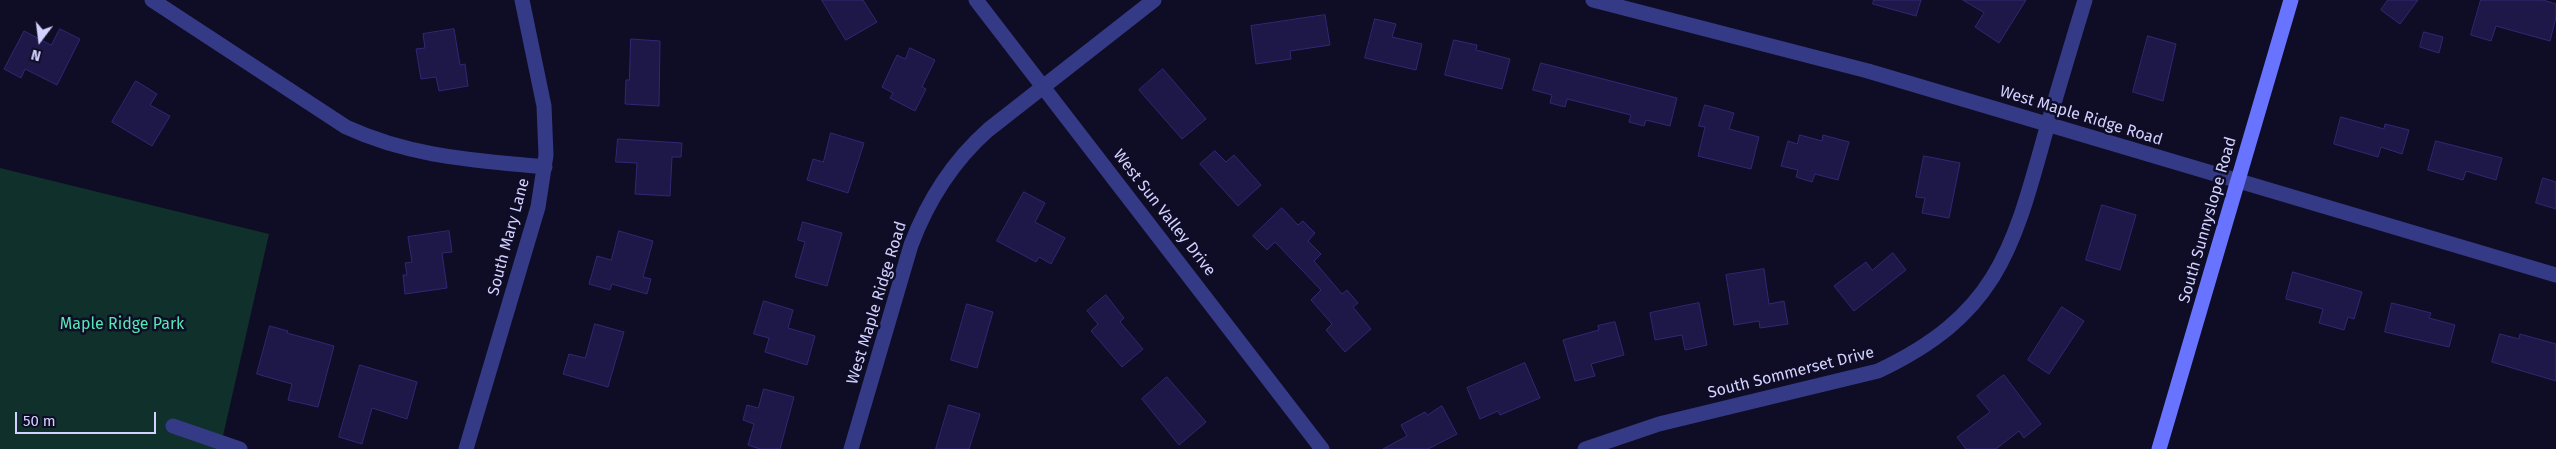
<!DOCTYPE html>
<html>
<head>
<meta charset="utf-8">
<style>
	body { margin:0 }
	#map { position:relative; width:2556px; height:449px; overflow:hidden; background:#0f0d25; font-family:"Fira Sans",sans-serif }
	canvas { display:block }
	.north { position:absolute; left:15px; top:15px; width:50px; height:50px; -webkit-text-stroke:4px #0f0d25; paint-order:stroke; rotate:195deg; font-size:14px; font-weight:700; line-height:20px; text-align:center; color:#d2d1ff }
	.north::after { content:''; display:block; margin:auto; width:18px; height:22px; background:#d2d1ff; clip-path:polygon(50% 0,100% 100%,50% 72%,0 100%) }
	.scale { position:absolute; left:15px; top:412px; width:141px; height:22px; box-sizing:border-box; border:2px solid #d2d1ff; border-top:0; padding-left:6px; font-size:15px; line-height:18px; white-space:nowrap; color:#d2d1ff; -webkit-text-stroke:4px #0f0d25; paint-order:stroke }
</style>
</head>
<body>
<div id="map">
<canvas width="2556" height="449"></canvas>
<div class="north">N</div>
<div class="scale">50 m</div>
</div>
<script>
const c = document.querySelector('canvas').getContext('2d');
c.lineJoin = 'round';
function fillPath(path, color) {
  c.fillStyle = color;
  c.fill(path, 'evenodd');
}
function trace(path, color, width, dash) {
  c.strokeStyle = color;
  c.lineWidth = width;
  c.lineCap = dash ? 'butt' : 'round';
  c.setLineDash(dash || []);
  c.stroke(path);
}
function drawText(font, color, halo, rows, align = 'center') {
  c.font = font + ' "Fira Sans",sans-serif';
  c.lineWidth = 5;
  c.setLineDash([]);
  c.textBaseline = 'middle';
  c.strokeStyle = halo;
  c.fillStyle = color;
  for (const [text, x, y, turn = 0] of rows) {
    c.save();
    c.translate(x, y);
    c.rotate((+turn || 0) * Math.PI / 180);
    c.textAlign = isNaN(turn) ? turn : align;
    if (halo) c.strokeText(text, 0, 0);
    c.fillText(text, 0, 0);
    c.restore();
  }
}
const green = new Path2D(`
	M0,168L269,234L220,449H0Z`);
const building = new Path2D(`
	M822,0H863L877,22L846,40Z
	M1874,0H1921L1916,16L1873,4Z
	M1963,0H2026L1999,43L1975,27L1984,13Z
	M2388,0H2418L2400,24L2381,10Z
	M2481,0H2543L2556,4V17L2550,41L2496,26L2491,41L2471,35Z
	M1325,15L1330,45L1290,51L1291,59L1256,64L1251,26Z
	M1375,19L1396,24L1392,37L1422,44L1416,70L1365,58Z
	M60,29L80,39L57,85L25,69L21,78L4,69L24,31L51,45Z
	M454,29L460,65L465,64L468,86L439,91L436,77L421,79L416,49L425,48L423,34Z
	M2424,32L2443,37L2439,53L2420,47Z
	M2148,36L2176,44L2163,101L2133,92Z
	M631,39L660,41L659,106L625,104L626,80H629Z
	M1454,40L1477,45L1476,50L1510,59L1502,89L1445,75Z
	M910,48L935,60L922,87L926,89L915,111L890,98L893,93L882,87L897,55L905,59Z
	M1541,63L1677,98L1670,126L1646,120L1644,126L1629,122L1631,115L1567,99L1565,107L1550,103L1552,95L1533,90Z
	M1163,69L1206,119L1182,139L1139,90Z
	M136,81L157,94L150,105L170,116L152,146L112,122Z
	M1705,105L1734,113L1729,129L1759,137L1751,169L1698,156L1705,127L1699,126Z
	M2341,117L2384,129L2385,124L2409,130L2402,154L2381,147L2378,157L2334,144Z
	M831,133L864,143L848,193L807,180L813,159L823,162Z
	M1800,135L1822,141L1823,135L1849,142L1838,180L1815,174L1812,182L1796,177L1798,170L1781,166L1788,141L1797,144Z
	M618,139L682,143L681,157H672L670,196L635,194L637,163L616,162Z
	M2436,141L2502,158L2496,180L2466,171L2463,180L2428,170Z
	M1215,151L1226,162L1234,155L1261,185L1238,206L1200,164Z
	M1924,156L1960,163L1949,218L1922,213L1925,198L1916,197Z
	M2543,178L2556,182V209L2536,203Z
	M1024,192L1045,203L1035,222L1065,238L1051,264L1039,257L1036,262L997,241Z
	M2102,205L2136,215L2120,270L2086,260Z
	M1282,208L1298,225L1303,221L1315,233L1308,241L1321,254L1314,261L1342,294L1347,290L1358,303L1353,307L1371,329L1345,352L1326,330L1332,324L1311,300L1321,290L1275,242L1267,250L1253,236Z
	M803,222L842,233L827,286L795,277L805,242L798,240Z
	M449,231L452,252L442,253L447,288L405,294L403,275H407L405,263L412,262L408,237Z
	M619,231L653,241L643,277L651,279L647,294L612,284L610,290L589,284L597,256L611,260Z
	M1893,253L1906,270L1854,311L1834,286L1866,262L1872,270Z
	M1764,269L1769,304L1784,301L1788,324L1760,328L1759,321L1734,325L1726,275Z
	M2293,272L2362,292L2354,319L2348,317L2344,330L2319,323L2323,309L2286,299Z
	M1106,295L1124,318L1120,322L1143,349L1122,367L1091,331L1098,324L1087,311Z
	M764,301L793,310L788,328L815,336L807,365L765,352L769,338L754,334Z
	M1699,303L1707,345L1685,350L1682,335L1655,340L1650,313Z
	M2392,303L2431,313L2429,318L2455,325L2449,347L2385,332Z
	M967,304L993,312L977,368L951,360Z
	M2062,307L2084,321L2049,374L2028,360Z
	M1615,322L1624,355L1591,364L1595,376L1575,381L1563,340L1599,330L1598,326Z
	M595,324L624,332L608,387L563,374L569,354L585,358Z
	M270,326L288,331L287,333L334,346L318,407L288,400L292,384L257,374Z
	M2500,334L2519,339L2520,334L2556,344V381L2492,362Z
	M1525,363L1540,398L1500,415L1498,411L1480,419L1467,388Z
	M360,365L417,382L407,419L372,408L362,444L339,437Z
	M2004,375L2041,424L2024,438L2019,431L1996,449H1966L1957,437L1990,412L1977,396Z
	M1167,377L1206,422L1179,445L1142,399Z
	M764,389L794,397L780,449H760L748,445L754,424L743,420L747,405L758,408Z
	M949,405L980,414L969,449H936Z
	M1442,406L1457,434L1428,449H1383L1407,436L1401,425L1425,412L1427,415Z`);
const street = new Path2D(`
	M152,0L346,127C411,157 474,160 545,167
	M976,0L1322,449
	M1593,0L1868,71L2556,275
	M173,426L240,449
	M466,449L538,207L546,155L544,106L522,0
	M851,449L911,245C928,200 952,162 988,130L1154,0
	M1585,449L1659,424L1878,371C1994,316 2012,254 2044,138C2057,92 2071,46 2085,0`);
const secondary = new Path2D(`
	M2159,449L2291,0`);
const streetNames = [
	["West Maple Ridge Road",2081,116,17],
	["West Sun Valley Drive",1164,213,52],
	["South Sunnyslope Road",2208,220,-74],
	["South Mary Lane",509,237,-75],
	["West Maple Ridge Road",877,303,-73],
	["South Sommerset Drive",1791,373,-14]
];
const parkNames = [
	["Maple Ridge Park",122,325]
];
fillPath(green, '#10302b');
fillPath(building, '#1d1848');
trace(building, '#302875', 1);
trace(street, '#353a87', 15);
trace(secondary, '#6873ff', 15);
drawText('16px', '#d2d1ff', '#0f0d25', streetNames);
drawText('16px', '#55e7b5', '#0f0d25', parkNames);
</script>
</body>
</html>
